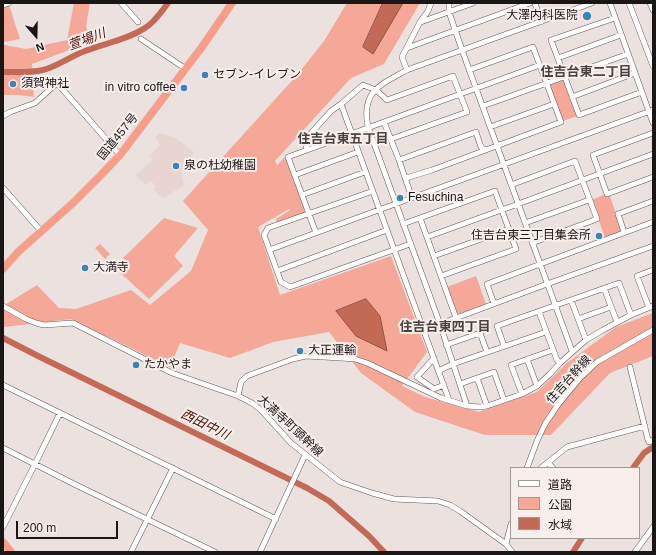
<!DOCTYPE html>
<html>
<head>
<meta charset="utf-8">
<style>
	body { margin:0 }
	#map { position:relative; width:656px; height:555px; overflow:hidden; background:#ebe1df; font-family:Arial,"Noto Sans JP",sans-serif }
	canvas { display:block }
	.frame { position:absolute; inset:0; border:4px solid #191615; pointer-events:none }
	.legend { position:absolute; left:510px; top:467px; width:130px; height:72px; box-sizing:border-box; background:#f8eeec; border:1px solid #9f9896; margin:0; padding:5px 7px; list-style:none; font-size:12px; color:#191615 }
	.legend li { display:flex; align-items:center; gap:8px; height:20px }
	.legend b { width:20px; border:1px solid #9f9896 }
	.north { position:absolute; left:16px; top:16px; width:40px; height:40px; -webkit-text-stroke:3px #f8eeec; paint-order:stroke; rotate:160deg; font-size:11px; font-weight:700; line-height:16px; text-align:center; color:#191615 }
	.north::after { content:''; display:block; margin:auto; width:14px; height:18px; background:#191615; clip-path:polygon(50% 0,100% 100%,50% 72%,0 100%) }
	.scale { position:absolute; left:16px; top:521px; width:102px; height:18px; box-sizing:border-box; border:2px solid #191615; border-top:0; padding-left:5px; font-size:12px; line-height:14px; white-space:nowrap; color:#191615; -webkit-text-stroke:3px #f8eeec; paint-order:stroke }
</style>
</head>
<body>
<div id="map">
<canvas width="656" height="555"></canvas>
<div class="frame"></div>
<ul class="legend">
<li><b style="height:5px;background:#fff"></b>道路</li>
<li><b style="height:11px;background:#f5a897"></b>公園</li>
<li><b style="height:11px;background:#c36a57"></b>水域</li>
</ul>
<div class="north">N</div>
<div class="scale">200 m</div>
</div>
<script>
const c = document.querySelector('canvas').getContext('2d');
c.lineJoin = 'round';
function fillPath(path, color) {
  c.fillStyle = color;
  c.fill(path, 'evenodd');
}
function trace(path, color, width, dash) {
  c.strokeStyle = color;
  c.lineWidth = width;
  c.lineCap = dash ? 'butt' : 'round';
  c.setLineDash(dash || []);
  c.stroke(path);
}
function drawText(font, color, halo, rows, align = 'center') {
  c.font = font + ' Arial,"Noto Sans JP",sans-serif';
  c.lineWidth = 4;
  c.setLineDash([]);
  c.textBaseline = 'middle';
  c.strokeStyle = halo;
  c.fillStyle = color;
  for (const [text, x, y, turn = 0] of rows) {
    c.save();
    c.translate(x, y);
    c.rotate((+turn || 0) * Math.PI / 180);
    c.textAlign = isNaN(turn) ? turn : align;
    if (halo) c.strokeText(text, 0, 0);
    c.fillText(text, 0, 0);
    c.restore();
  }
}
const built = new Path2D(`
	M160,133L174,137L194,152L188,164L181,171L184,185L164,198L158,195L154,189L156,186L151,181L145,185L136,175L153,159L150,155L160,145L155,137Z`);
const green = new Path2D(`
	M74,3H90L86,26L89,39L64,52L32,64L34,97L18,95H3V44L5,45L26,49L67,40Z
	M347,3H420L384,64L351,78L275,161L278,166V164L287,155L306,209L304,213L277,223L276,219L290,210L289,209L258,227L280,295L391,256L427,352L402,386L425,397L479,412L537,392L567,363L616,327L653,313V356L610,373L551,435H485L415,412L361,373L329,332L273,342L230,358L180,343L170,367L71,319L5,327L3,325V306L37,285L59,308L76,309L131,290L150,305L191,271L208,230L183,201L298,74L324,41Z
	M9,5L20,39L5,42L3,40V6Z
	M561,80L564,81L577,116L563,121L550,86L551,84Z
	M605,194H609L622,230L621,232L605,238L592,200Z
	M164,218L198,228L174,256L183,266L149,299L114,267Z
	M100,244L110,254L105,259L95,248Z
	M476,276L486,304L459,314L456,312L447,287Z`);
const water = new Path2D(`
	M383,3H403L373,54L363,47Z
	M366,299L380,316L387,351L356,336L336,311Z`);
const river = new Path2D(`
	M3,72C16,72 30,73 43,70C58,66 71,56 85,51C105,43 127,40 145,28C155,22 161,12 168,3
	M3,338L40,357L307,488L329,501L369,536L384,552
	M633,468L644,453L653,447
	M573,552L582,538`);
const minor = new Path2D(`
	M121,3L138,22
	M449,3V12L462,50L572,351
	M535,3L541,22
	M610,3L653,123
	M629,3L653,66
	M650,3L653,10
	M3,5L9,3
	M615,18L551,40L579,115L642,92
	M421,22L473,3
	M141,39L186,69
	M407,48L530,3
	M558,58L621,35
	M407,70L402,57L420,22L428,11L431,3
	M572,97L635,73
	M341,104L449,400
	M483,106L628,54
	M3,116L10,112L35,103L57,83L120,155
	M384,122L399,160L412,198
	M490,127L554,104
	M653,133L593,155L607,194L653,177
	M307,149L305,140L331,111L341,104L363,85L376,90L387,100L453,76L467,112L391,139
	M399,160L476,132L481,147L485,150
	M295,175L358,152
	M406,178L432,170L561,122L533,47L469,70
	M511,185L575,161L597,219L532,243
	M3,188L41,231
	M373,191L268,228L264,235L281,282L290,287L410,244
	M302,195L365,172
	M420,218L456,318
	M525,223L589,200
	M403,224L495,191L516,249L441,276
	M624,232L618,214L653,201
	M316,233L288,157L540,65
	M427,237L518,204L653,154
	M269,250L653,110
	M434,256L509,229
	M277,271L387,230
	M604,288L617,322
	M571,300L586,340
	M494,304L487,284L653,222
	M3,306L26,319L36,323L44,325L73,323L172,373L238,396L252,403L261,410L291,443L340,482L372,493L394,499L438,501L450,505L460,511L506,544L512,552
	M649,308L637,276L653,270
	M539,312L557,360L560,363
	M578,319L611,307
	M424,330L547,284L653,246
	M446,345L480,333L487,352
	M504,346L497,326L619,283L631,315
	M434,358L417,377L434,389L444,385
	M527,359L537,386
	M630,367L648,440L649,442L653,440
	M438,371L453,364L546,332
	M477,378L487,406
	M460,384L494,372L504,400
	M3,385L276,519
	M522,394L511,365L553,350
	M238,396L241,382L247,376L293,359L306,356L341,358L355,359L367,363L441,398L467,406L480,407L487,406L522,394L537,386L550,374L560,363L586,340L603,330L631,315L653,306
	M467,406L440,324L368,127C361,91 380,85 407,70L592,3
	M3,448L76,485L215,552
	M548,463L553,468
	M527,468L537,441L545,424L557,406L580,378L597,362L653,330
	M541,468L567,447L645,426
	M3,527L35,464L60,413
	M506,544L511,524
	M131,552L173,468
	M260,552L305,455
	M635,552L653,527`);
const highway = new Path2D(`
	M3,269L18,252L73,203L101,175L120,155L202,47L232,3
	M3,542L11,552`);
const markers = [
	[587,16,5,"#3b84b8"],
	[205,75,4,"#3b84b8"],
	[13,84,4,"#3b84b8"],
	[184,88,4,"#3b84b8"],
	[176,166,4,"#3b84b8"],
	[400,198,4,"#3b84b8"],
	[599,236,4,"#3b84b8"],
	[85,268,4,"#3b84b8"],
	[300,351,4,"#3b84b8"],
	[136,365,4,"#3b84b8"]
];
const poiNames = [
	["大澤内科医院",578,16,"right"],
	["セブン-イレブン",213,75],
	["須賀神社",21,84],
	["in vitro coffee",176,88,"right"],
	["泉の杜幼稚園",184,166],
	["Fesuchina",408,198],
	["住吉台東三丁目集会所",591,236,"right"],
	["大満寺",93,268],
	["大正運輸",308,351],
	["たかやま",144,365]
];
const streetNames = [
	["国道457号",118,137,-51],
	["住吉台幹線",569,380,-48],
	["大満寺町頭幹線",290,426,43]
];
const waterNames = [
	["萱場川",87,40,-21],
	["西田中川",205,425,26]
];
const neighbourhoodNames = [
	["住吉台東二丁目",586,72],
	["住吉台東五丁目",343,139],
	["住吉台東四丁目",445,327]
];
fillPath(built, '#e8d5d1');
fillPath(green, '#f5a897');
fillPath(water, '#c36a57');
trace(water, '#905143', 1);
trace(river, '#c36a57', 6);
trace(minor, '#605856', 6);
trace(highway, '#c3c2c2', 8);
trace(minor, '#fff', 5);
trace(highway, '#fc9b86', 7);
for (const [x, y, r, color] of markers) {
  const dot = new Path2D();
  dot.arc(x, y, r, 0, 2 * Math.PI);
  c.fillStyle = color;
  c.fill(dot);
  trace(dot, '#f8eeec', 1.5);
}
drawText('12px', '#191615', '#f8eeec', poiNames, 'left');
drawText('12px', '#191615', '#f8eeec', streetNames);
drawText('italic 13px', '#4d1408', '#f8eeec', waterNames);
drawText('bold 13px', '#4a4241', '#f8eeec', neighbourhoodNames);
</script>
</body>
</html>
